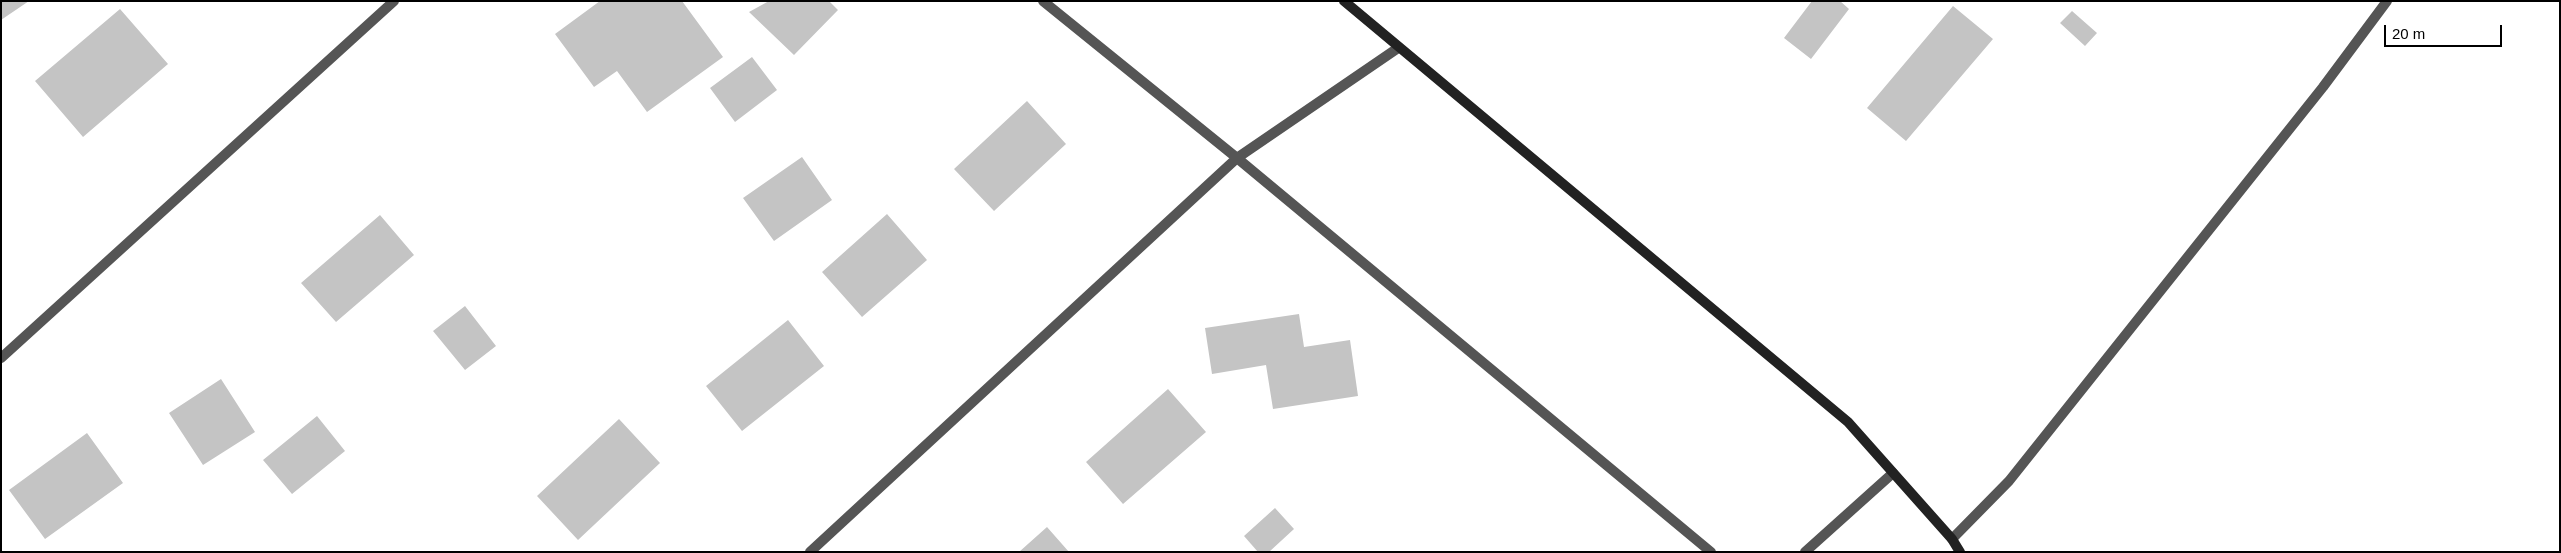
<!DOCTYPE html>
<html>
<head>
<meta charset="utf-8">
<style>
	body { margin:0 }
	#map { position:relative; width:2561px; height:553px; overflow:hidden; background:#fff; font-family:Helvetica,sans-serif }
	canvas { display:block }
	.frame { position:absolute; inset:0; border:2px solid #000; pointer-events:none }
	.scale { position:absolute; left:2384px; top:25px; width:118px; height:22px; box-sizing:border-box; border:2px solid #000; border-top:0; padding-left:6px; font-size:15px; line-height:18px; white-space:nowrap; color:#000; -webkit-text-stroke:4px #fff; paint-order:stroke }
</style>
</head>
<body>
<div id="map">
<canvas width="2561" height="553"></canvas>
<div class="frame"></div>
<div class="scale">20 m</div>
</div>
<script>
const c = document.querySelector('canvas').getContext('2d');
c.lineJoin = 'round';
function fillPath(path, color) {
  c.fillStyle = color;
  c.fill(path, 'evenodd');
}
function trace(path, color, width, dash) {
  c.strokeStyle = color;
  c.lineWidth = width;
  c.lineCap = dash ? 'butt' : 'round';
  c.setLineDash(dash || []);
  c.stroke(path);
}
const building = new Path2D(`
	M1,1H29L1,20Z
	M600,1H682L723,57L647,112L617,71L594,87L555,34Z
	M769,1H829L838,10L794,55L749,12Z
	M1812,1H1840L1849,9L1811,59L1784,38Z
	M1953,6L1993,39L1906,141L1867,108Z
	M120,9L168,64L83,137L35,81Z
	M2072,11L2097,33L2085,46L2060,23Z
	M752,57L777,90L735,122L710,88Z
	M1027,101L1066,144L994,211L954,169Z
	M802,157L832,200L774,241L743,198Z
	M887,214L927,260L862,317L822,272Z
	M380,215L414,255L336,322L301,283Z
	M465,306L496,346L465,370L433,331Z
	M1299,314L1304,347L1350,340L1358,396L1273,409L1266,365L1212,374L1205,328Z
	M788,320L824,366L742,431L706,386Z
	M221,379L255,432L203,465L169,413Z
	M1168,389L1206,432L1123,504L1086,462Z
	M317,416L345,451L292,494L263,460Z
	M619,419L660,463L578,540L537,496Z
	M87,433L123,483L45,539L9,490Z
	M1275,508L1294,529L1269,552H1258L1244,536Z
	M1047,527L1069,552H1019Z`);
const minor = new Path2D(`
	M1043,1L1237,158L1711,552
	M1,358L394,1
	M810,552L1237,158L1398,48
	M1805,552L1893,473`);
const tertiary = new Path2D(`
	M1952,539L2009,481L2323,87L2387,1`);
const secondary = new Path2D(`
	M1344,1L1848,422L1952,539L1960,552`);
fillPath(building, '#c4c4c4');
trace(minor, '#555', 10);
trace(tertiary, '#555', 10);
trace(secondary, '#222', 10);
</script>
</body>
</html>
